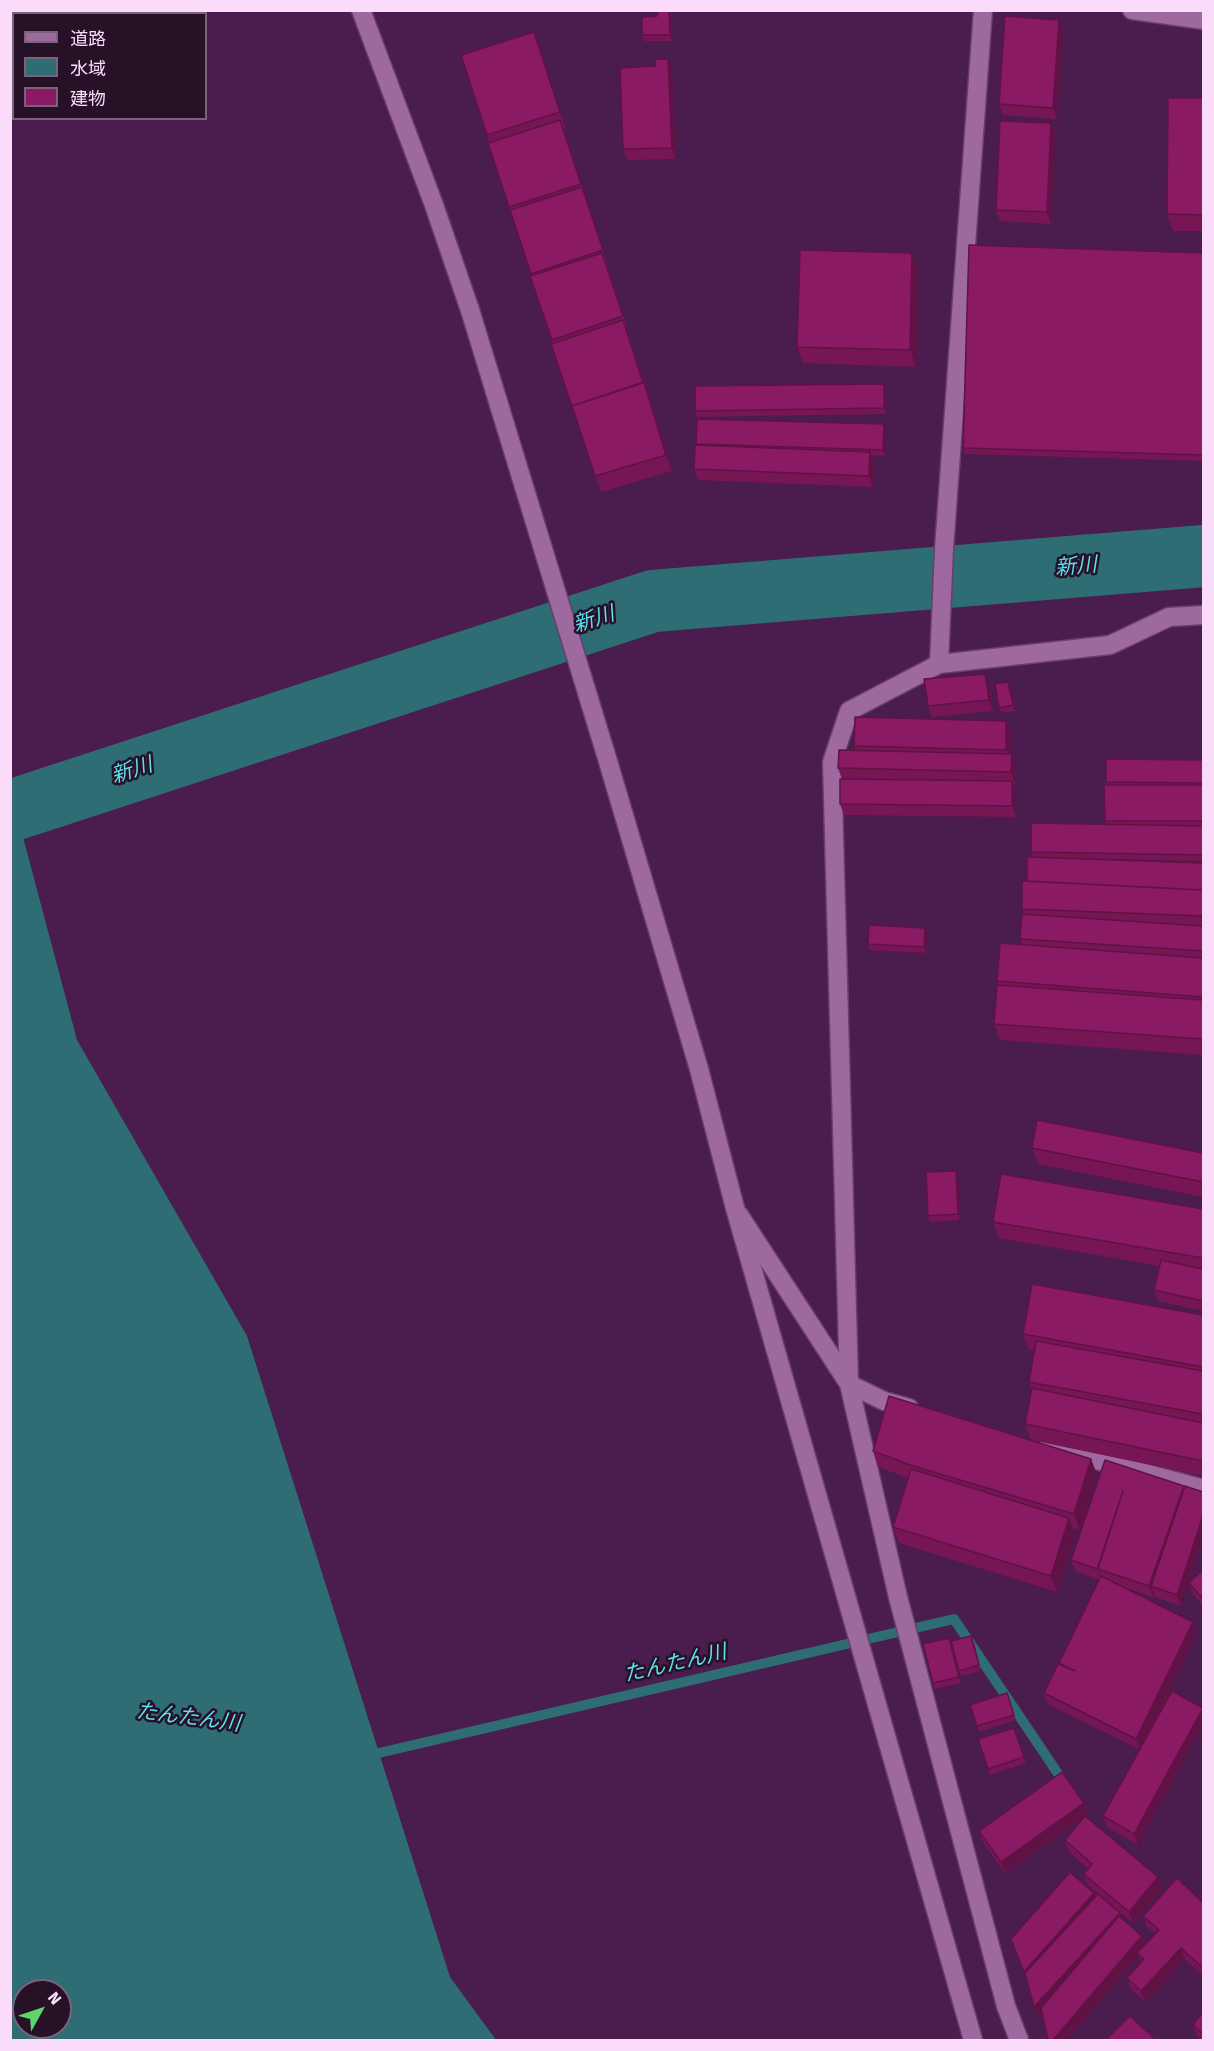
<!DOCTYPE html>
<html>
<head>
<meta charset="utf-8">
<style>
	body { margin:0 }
	#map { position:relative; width:1214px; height:2051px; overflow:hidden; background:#4b1c4e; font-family:"Fira Sans","Noto Sans JP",sans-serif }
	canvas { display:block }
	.frame { position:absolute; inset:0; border:12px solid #fadcfa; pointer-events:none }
	.legend { position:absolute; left:12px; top:12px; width:195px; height:108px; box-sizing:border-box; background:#261127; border:2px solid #7b627b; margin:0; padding:8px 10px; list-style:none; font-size:18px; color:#fadcfa }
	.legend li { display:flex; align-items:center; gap:12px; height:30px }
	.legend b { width:30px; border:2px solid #7b627b }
	.north { position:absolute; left:12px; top:1979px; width:60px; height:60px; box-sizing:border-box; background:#261127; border:2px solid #7b627b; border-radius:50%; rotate:50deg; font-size:16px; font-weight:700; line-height:24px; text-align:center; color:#fadcfa }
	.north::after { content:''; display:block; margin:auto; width:21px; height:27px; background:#5ed56c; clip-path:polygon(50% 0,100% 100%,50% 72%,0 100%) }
</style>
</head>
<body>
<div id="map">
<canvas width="1214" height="2051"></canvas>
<div class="frame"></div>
<ul class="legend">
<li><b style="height:8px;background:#9e699f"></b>道路</li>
<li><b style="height:16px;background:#2e6d74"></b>水域</li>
<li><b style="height:16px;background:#891a63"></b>建物</li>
</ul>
<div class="north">N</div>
</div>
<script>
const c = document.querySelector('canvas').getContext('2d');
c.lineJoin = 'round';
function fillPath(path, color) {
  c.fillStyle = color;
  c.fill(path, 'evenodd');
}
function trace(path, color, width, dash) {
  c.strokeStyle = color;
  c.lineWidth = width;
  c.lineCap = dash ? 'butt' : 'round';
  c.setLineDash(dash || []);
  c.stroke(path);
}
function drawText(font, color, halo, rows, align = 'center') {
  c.font = font + ' "Fira Sans","Noto Sans JP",sans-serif';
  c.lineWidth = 5;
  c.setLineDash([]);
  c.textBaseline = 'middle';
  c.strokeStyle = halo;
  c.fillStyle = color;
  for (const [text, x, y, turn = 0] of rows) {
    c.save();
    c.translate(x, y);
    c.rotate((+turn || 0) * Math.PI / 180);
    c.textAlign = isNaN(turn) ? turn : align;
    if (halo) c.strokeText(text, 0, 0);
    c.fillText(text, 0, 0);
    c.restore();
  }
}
const water = new Path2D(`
	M11,792L77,1040L247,1336L450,1977L496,2040H11ZM24,1991H60V2027H24Z`);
const stream = new Path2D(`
	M366,1756L954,1619L1067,1787`);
const river = new Path2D(`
	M10,811L653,601L1204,556`);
const street = new Path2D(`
	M1132,10L1204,20
	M939,664L944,549L983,10
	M739,1215L849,1384L898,1597L1006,2006L1019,2040
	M909,1408L884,1401L849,1384L832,762L849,711L939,664L1110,645L1169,617L1204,615
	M1048,1447L1204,1489`);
const secondary = new Path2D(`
	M361,10L434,205L470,310L607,758L699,1069L735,1208L973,2040`);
const wall = new Path2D(`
	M671,16L672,41H644L642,35Z
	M1063,31L1057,119L1003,115L999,104Z
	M534,32L566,129H563L607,262H606L627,327L626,328L650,399L672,471L601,492L530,276H532L510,210L488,143H489L487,135Z
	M672,70L676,159L627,160L623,149Z
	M1203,98V231H1173L1167,214Z
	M1051,123L1055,135L1051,224L1000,221L996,210Z
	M912,253L918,269L916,367L803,363L797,347Z
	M1203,253V461L965,454L963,448Z
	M886,390V414L697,417L695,411Z
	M884,424L886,430L885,456L871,455L874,463L873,487L698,480L694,469L696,445Z
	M989,685L993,711L932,717L928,706Z
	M1011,688L1015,711L1002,713L999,708Z
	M1011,732L1010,754H1012L1016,765L1015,784H1013L1016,792V817L844,815L840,804L842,779L838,768L856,750L854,746Z
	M1203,760V861L1057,858L1203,863V1055L1000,1040L994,1024L998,986L997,981L1022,945L1020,939L1024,914L1022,909L1027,881L1033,857L1031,852L1106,825L1105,821L1107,785L1106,782Z
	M925,928L927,933L926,953L870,950L868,944Z
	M1032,1148L1203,1153V1197L1038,1164Z
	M958,1177L960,1220L930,1222L928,1216Z
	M1203,1209V1311L1158,1301L1154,1290L1160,1266L999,1238L993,1222Z
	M1203,1315V1476L1031,1440L1025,1424L1032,1390L1029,1382L1035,1351L1029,1350L1023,1334Z
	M873,1451L1091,1459L1097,1475L1080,1530L1073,1528L1075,1534L1057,1592L899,1543L893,1527L908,1478L878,1467Z
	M1184,1486L1181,1606L1155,1597V1595L1154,1598L1127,1588L1197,1633L1150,1731L1138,1845L1107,1827L1103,1816L1139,1749L1048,1704L1044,1693L1060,1665L1059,1663L1099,1580L1075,1571L1071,1560Z
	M1203,1570V1606L1193,1594L1189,1583Z
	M949,1638L961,1683L935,1689L933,1683Z
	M974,1642L981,1671L961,1676L959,1671Z
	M1007,1693L1016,1720L979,1732L970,1705Z
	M1014,1728L1026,1763L990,1775L978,1739Z
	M1084,1803L1088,1814L1086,1816L1162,1889L1133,1923L1102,1897L1120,1913L1121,1918L1146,1944L1155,1934L1147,1927L1143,1916L1203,1903V1976L1185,1959L1145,2002L1131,1989L1127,1978L1141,1962L1139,1956L1042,2014L1038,2018L1027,1981L1011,1939L1094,1893L1095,1897L1098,1894L1088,1885L1084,1874L1088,1869L1069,1852L1065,1840L1083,1818L1005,1873L983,1842L979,1831Z
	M1203,2012V2040H1202L1197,2036L1193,2025Z`);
const shadedWall = new Path2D(`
	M669,10L671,16L672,41L670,35Z
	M1059,20L1063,31L1057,119L1053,108Z
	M534,32L540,48L566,129L560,112Z
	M668,59L672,70L676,159L672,148Z
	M1051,123L1055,135L1051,224L1047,212Z
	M912,253L918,269L916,367L910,350Z
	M644,382L650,399L672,471L666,455Z
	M884,384L886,390V414L884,408Z
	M884,424L886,430L885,456L883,450Z
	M870,452L874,463L873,487L869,476Z
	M985,674L989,685L993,711L989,700Z
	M1008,682L1011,688L1015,711L1013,705Z
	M1006,721L1011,732L1010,761L1006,750Z
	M1012,754L1016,765L1015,784L1011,772Z
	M1012,781L1016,792V817L1012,806Z
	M925,928L927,933L926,953L924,947Z
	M956,1171L958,1177L960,1220L958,1214Z
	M1091,1459L1097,1475L1080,1530L1074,1514Z
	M1184,1486L1188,1497L1151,1586L1155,1595L1154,1598L1149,1586Z
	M1123,1491L1098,1569L1101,1578V1580L1097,1569Z
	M1203,1516V1539L1181,1606L1177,1595Z
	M1069,1518L1075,1534L1057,1592L1051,1576Z
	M1193,1622L1197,1633L1140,1750L1136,1739Z
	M1203,1708V1725L1138,1845L1134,1834Z
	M1084,1803L1088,1814L1005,1873L1001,1862Z
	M1158,1877L1162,1889L1133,1923L1129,1912Z
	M1094,1893L1098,1904L1028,1983L1024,1972Z
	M1120,1913L1124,1924L1038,2018L1034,2007Z
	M1142,1936L1146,1947L1137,1953L1139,1956L1067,2040H1053Z
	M1181,1948L1185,1959L1145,2002L1141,1991Z`);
const building = new Path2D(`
	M658,10H669L670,35H642V17L657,16Z
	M1005,16L1059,20L1053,108L999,104Z
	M534,32L560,112L487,135L461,55Z
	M655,59H668L672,148L623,149L620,68L655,66Z
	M1168,98H1203V215L1167,214Z
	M560,120L581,184L509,207L488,143Z
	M1000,121L1051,123L1047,212L996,210Z
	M582,187L603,250L531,274L510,210Z
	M969,245L1203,253V455L963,448Z
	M800,250L912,253L910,350L797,347Z
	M602,253L623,316L552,340L530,276Z
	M623,320L643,383L572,406V407L551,344Z
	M644,382L666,455L595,476L572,406Z
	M884,384V408L695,411V386Z
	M697,419L884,424L883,450L696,444Z
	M695,445L870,452L869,476L694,469Z
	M985,674L989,700L928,706L924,679Z
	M1008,682L1013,705L999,708L995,684Z
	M855,717L1006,721V750L854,746Z
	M839,750L1012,754L1011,772L838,768Z
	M1106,759L1203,760V783L1106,782Z
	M840,779L1012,781V806L840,804Z
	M1104,785H1203V821H1105Z
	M1031,823L1203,826V855L1031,852Z
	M1027,857L1203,863V890L1027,881Z
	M1022,881L1203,890V916L1022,909Z
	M1022,914L1203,926V951L1020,939Z
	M869,925L925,928L924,947L868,944Z
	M1000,943L1203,958V997L997,981Z
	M997,985L1203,1000V1039L994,1024Z
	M1037,1120L1203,1153V1182L1032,1148Z
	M956,1171L958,1214L928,1216L926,1172Z
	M1001,1174L1203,1209V1258L993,1222Z
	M1161,1260L1203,1269V1301L1154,1290Z
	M1032,1284L1203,1315V1367L1023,1334Z
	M1036,1341L1203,1371V1414L1029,1382Z
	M1032,1388L1203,1423V1461L1025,1424Z
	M889,1396L1091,1459L1074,1514L910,1465L873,1451Z
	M1105,1460L1184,1486L1149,1586L1098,1569L1123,1491L1097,1569L1071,1560Z
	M911,1469L1069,1518L1051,1576L893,1527Z
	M1185,1486L1203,1492V1516L1177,1595L1151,1586Z
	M1203,1570V1599L1189,1583Z
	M1101,1576L1193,1622L1136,1739L1044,1693L1058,1664L1075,1671L1059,1663Z
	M971,1636L979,1665L959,1671L951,1641Z
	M949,1638L959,1677L933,1683L923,1644Z
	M1172,1691L1203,1708L1134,1834L1103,1816Z
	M1007,1693L1014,1715L977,1726L970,1705Z
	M1014,1728L1024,1757L988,1769L978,1739Z
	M1062,1772L1084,1803L1001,1862L979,1831Z
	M1085,1816L1158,1877L1129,1912L1084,1874L1092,1864L1065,1840Z
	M1070,1872L1094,1893L1024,1972L1011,1939Z
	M1177,1878L1203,1903V1965L1202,1967L1181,1948L1141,1991L1127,1978L1144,1959L1137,1953L1159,1930L1143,1916Z
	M1098,1894L1120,1913L1034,2007L1025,1973Z
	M1119,1916L1142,1936L1053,2040H1048L1041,2008Z
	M1203,2012V2034L1193,2025Z
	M1130,2016L1156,2040H1106Z`);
const waterNames = [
	["新川",1076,567,-5],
	["新川",594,620,-18],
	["新川",132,771,-18],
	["たんたん川",675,1664,-13],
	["たんたん川",188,1718,7]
];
fillPath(water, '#2e6d74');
trace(stream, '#2e6d74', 10);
trace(river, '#2e6d74', 62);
trace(street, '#693e6b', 21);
trace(secondary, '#693e6b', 21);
trace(street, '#9e699f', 18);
trace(secondary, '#9e699f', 18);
fillPath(wall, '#761655');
fillPath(shadedWall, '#601245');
fillPath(building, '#891a63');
trace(building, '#601245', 1.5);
drawText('italic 21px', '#5ddfee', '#261127', waterNames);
</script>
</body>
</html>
